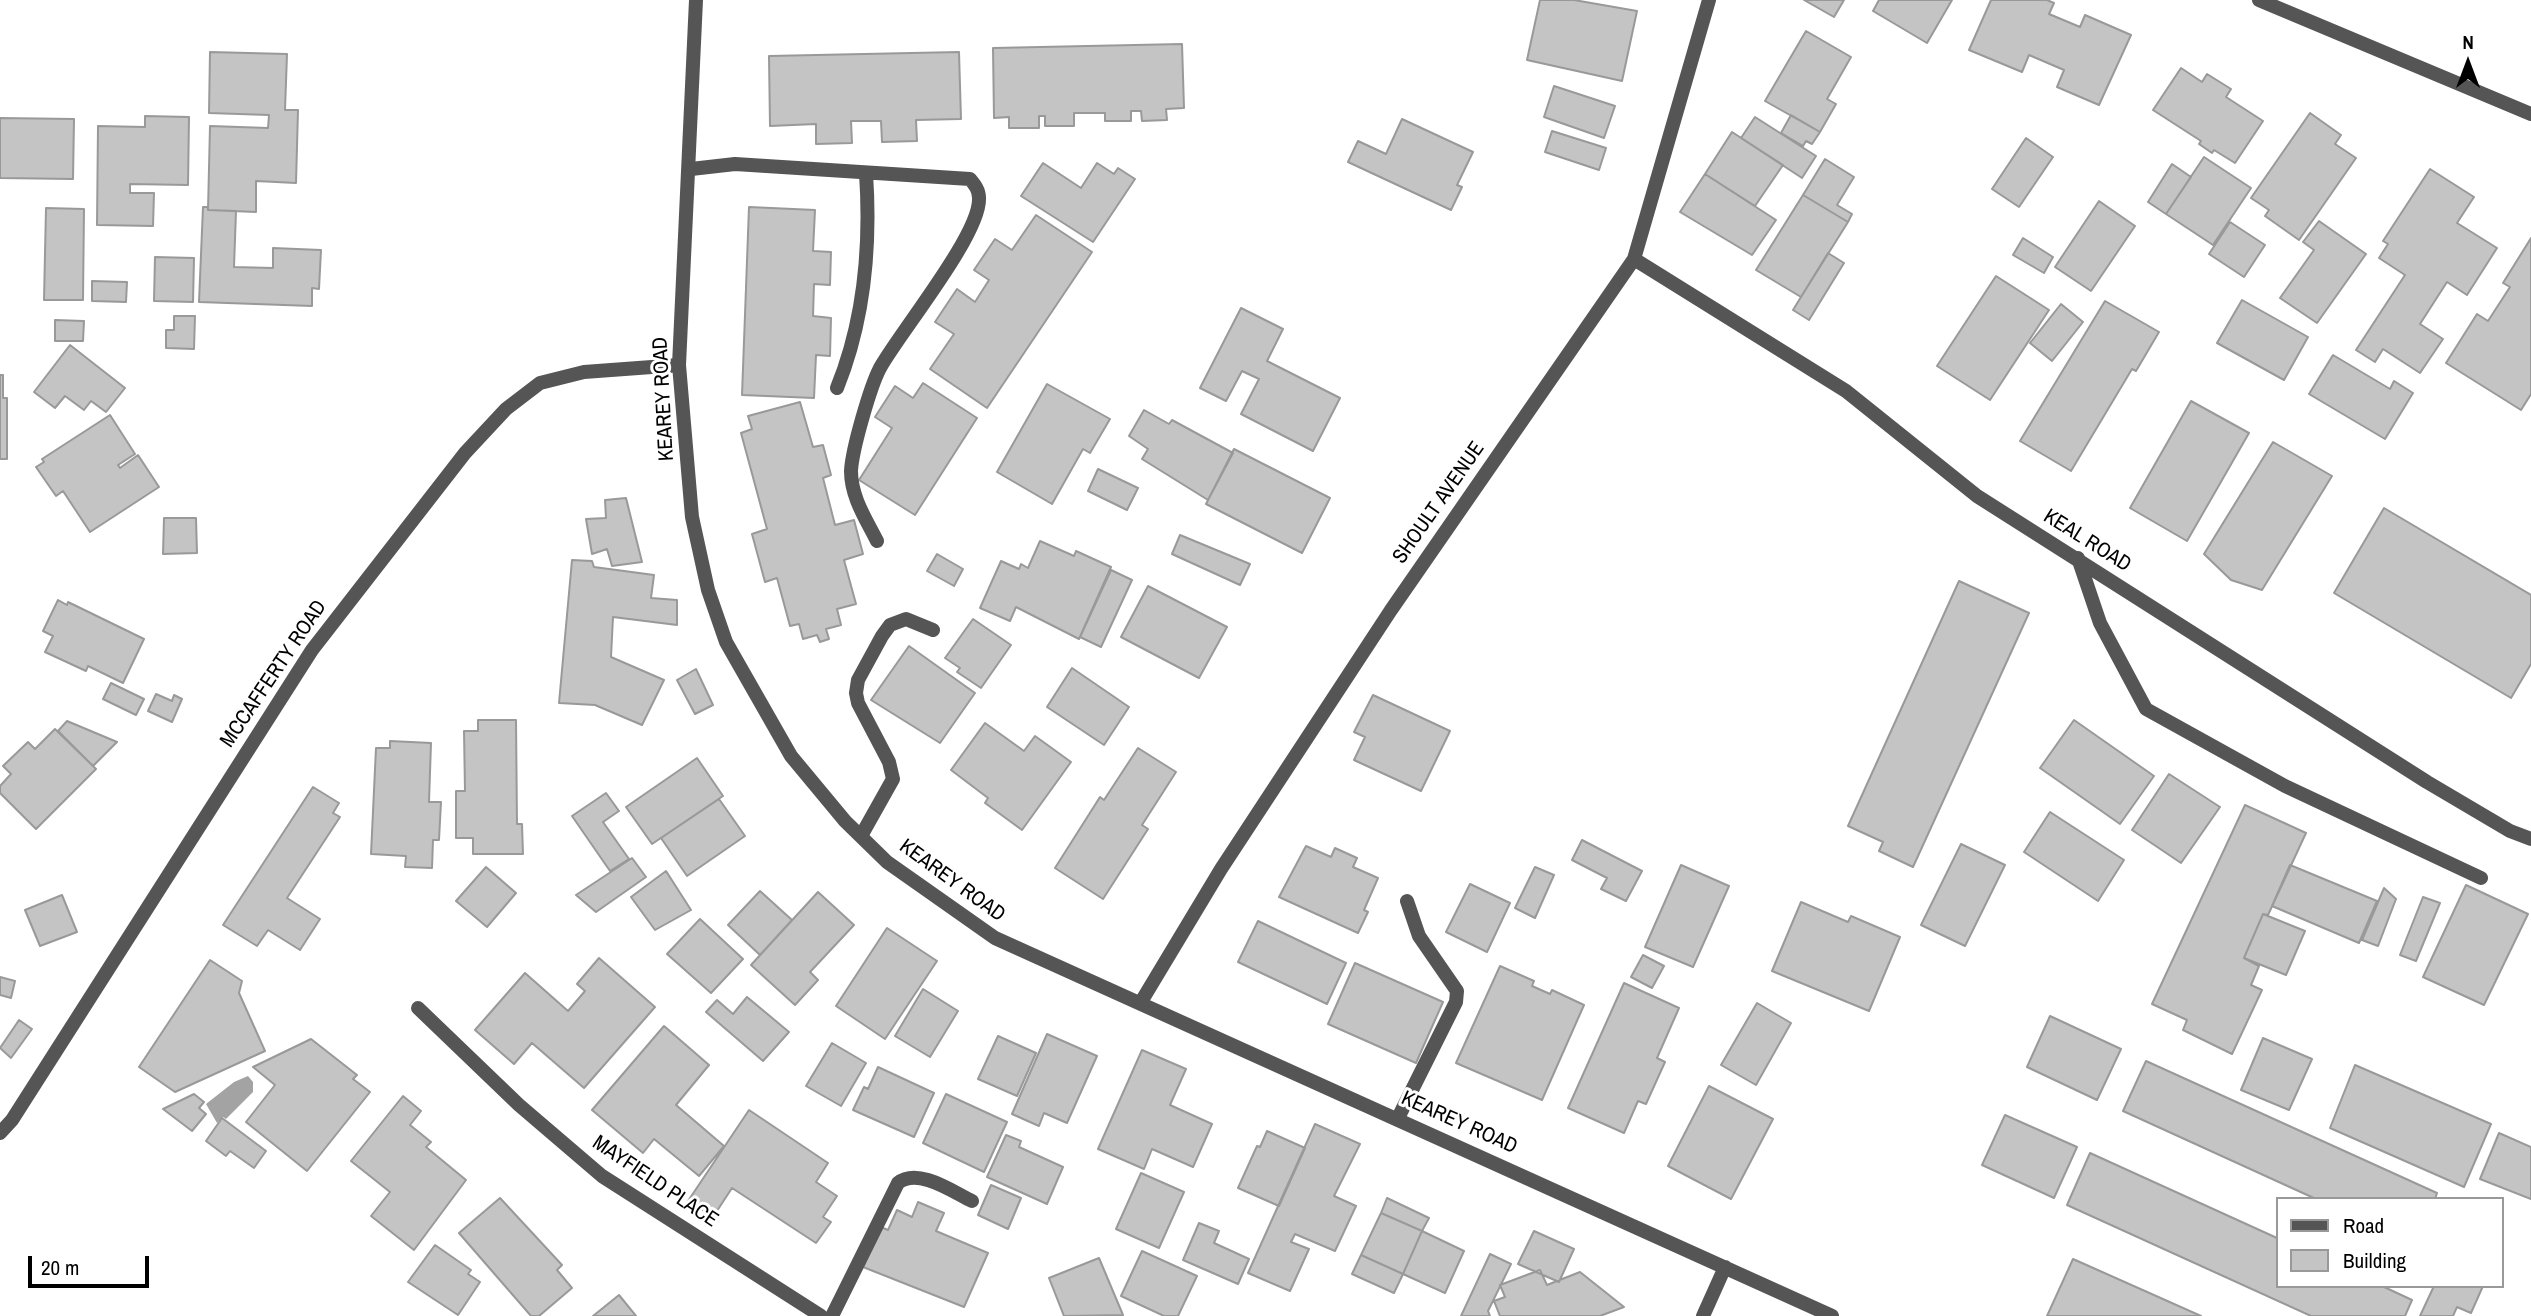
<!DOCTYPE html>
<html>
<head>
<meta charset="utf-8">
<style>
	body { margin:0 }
	#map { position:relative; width:2531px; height:1316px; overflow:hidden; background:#fff; font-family:"Archivo Narrow",sans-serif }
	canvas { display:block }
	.legend { position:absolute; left:2276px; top:1197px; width:228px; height:91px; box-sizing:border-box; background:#fff; border:2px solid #999; margin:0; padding:9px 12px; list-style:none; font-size:21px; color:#000 }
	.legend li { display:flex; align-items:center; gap:14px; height:35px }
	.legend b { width:35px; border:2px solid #999 }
	.north { position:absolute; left:2433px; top:28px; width:70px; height:70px; -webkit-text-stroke:5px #fff; paint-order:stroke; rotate:0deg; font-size:19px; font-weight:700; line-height:28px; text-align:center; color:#000 }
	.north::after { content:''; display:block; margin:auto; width:24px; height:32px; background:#000; clip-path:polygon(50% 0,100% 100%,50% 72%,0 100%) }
	.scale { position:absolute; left:28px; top:1256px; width:121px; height:32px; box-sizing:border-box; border:4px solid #000; border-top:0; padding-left:9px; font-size:21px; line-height:24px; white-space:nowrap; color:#000; -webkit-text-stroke:5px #fff; paint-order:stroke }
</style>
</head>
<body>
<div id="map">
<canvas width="2531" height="1316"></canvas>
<ul class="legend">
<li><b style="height:9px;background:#555"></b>Road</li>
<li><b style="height:19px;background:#c4c4c4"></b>Building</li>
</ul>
<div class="north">N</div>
<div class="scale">20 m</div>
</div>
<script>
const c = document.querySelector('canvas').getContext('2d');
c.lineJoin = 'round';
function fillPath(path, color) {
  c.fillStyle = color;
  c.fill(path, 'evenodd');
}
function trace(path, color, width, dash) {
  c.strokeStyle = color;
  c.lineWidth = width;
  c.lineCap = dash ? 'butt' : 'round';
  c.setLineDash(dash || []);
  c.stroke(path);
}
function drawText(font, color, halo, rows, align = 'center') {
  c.font = font + ' "Archivo Narrow",sans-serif';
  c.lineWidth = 6;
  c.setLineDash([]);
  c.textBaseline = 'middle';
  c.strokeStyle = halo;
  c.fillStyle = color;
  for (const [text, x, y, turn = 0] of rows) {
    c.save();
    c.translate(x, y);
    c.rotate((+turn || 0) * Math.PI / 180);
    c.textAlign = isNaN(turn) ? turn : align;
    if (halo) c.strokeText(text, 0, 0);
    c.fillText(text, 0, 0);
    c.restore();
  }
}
const water = new Path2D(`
	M248,1076L253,1082V1092L226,1119L223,1117L217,1123L206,1104L234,1082Z`);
const building = new Path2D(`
	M1540,0H1574L1637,11L1622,81L1527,60Z
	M1804,0H1844L1834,17Z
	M1879,0H1952L1927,43L1873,11Z
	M1991,0H2047L2054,3L2049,14L2080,27L2085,15L2131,35L2099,105L2057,87L2064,70L2029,55L2022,72L1969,50Z
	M1806,31L1851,57L1827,99L1836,104L1820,132L1765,101Z
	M1182,44L1184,108L1166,109L1167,120L1142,121L1141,111H1131V121H1105V113H1074V126H1045V116H1039V128H1009V117L994,118L993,48Z
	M210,52L287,54L285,110H298L296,183L256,181V212L208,210L210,126L268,128L269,115L209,113Z
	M959,52L961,119L916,120L917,141L882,142L881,121H851L852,143L816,144V124L770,126L769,56Z
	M2181,68L2202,82L2207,74L2231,89L2226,97L2263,121L2235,163L2214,150L2212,153L2199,144L2201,141L2153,110Z
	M1554,86L1615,106L1604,138L1544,117Z
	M2310,113L2341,135L2335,144L2356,158L2299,240L2265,216L2269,210L2251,198Z
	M1791,115L1820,132L1812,144L1806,141L1803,146L1781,133Z
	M145,116L189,117L188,185L130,184V193H154L153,226L97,225L98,126L145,127Z
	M1755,117L1816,156L1802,178L1741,138Z
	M0,118L74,119L73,179L0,178Z
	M1402,119L1473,152L1457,185L1462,187L1451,210L1348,162L1358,141L1386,154Z
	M1552,131L1606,148L1599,170L1545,152Z
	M1732,132L1783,165L1755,206L1705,174Z
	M2026,138L2053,157L2019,207L1992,189Z
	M2204,157L2251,188L2213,245L2166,214Z
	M1825,159L1854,177L1837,205L1852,214L1848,222L1803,195Z
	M1043,163L1081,188L1097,163L1114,174L1118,168L1135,179L1093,242L1021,196Z
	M2172,164L2191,177L2166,214L2148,202Z
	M2430,169L2474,197L2457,223L2497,248L2467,295L2447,282L2420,324L2443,339L2420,373L2383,349L2375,362L2356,350L2405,275L2379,258L2388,244L2383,241Z
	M1705,174L1776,220L1752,255L1680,212Z
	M1803,195L1848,222L1801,297L1756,270Z
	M2099,201L2135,226L2091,291L2055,267Z
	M203,207H208V210L236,211L234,267L273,268V248L321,250L319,289L312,288V306L199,302Z
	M749,207L815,210L813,251L831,252L830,285L814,284L813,316L831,318L830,356L816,355L814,398L742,395Z
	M46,208L84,209L83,300H44Z
	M1036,215L1092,252L987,408L930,369L954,334L935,322L957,289L975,302L989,280L974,270L995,239L1012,250Z
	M2319,221L2366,254L2317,323L2280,298L2314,250L2303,242Z
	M2230,222L2265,245L2244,277L2209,254Z
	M2023,238L2053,257L2044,273L2013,255Z
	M2531,238V394L2521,410L2446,363L2477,314L2488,321L2510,287L2503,283Z
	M1828,253L1844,263L1809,320L1793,310Z
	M155,257L194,258L193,302L154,301Z
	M1996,276L2049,310L1990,400L1937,366Z
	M92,281L127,282L126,302L92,301Z
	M2242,300L2308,337L2284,380L2217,343Z
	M2105,301L2159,332L2136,371L2132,369L2071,471L2020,441Z
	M2061,304L2083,322L2052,361L2030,343Z
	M1241,308L1283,329L1267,361L1340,398L1313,451L1241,414L1259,379L1242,371L1226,401L1200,388Z
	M174,316H195L194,349L166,348V330H174Z
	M55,320L84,321L83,341H55Z
	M70,345L125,388L106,412L91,401L84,410L65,396L55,408L34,392Z
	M2333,355L2390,389L2394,381L2413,393L2385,439L2309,394Z
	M0,375H3V398H7V459H0Z
	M923,383L977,418L915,515L859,480L892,428L875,417L895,386L913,398Z
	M1047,384L1110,419L1090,453L1083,449L1052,504L997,472Z
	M2191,401L2249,433L2187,541L2130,508Z
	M800,402L813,447L823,445L831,475L823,478L835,525L854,520L863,554L844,560L856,604L837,609L841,625L826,629L829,639L820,642L817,635L803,639L799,624L790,626L777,578L765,582L752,534L767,529L741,433L752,429L748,416Z
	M1144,410L1169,424L1172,420L1233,453L1208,500L1142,459L1148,449L1129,436Z
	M110,415L135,454L118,465L120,468L138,455L159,487L90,532L63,491L56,496L36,467L44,462L42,459Z
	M2273,442L2332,476L2262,590L2231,580L2204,554Z
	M1234,449L1330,498L1302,553L1206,504Z
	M1098,469L1138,488L1127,510L1088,491Z
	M626,498L642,562L612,566L607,549L592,554L586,519L606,518L605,500Z
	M2384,508L2531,595V664L2511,698L2334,593Z
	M164,518H196L197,553L163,554Z
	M1180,535L1250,564L1240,585L1172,554Z
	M1040,541L1074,556L1076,551L1111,567L1079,639L1016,607L1010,621L980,608L1001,561L1019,569L1021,564L1028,568Z
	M937,554L963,569L954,586L927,571Z
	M572,560L592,561L594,567L654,575L651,598L677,600V625L613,617L611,657L664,680L642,725L595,705L559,703Z
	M1111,570L1132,580L1101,647L1080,637Z
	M1959,581L2029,613L1913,867L1879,851L1883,842L1848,826Z
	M1148,586L1227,627L1199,678L1121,637Z
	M58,600L67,605L68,602L144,639L123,683L88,666L86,671L45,652L53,636L43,631Z
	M973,619L1011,645L981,688L957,672L960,668L945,658Z
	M909,646L975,693L940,743L871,700Z
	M1072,668L1129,707L1104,745L1047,707Z
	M696,669L713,705L695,714L677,680Z
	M111,683L144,699L136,715L103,699Z
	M156,694L172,701L174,695L182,699L172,722L148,711Z
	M1373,695L1450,731L1421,791L1354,760L1365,737L1354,732Z
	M478,720H516L517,824H522L523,854H473V838H456V791H465L464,731H478Z
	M2074,720L2154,776L2120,824L2040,768Z
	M67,721L117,742L93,766L58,731Z
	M985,723L1024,751L1035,736L1071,762L1022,830L985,803L988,798L951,770Z
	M55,729L96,769L36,829L0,793V786L11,774L3,766L28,742L35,749Z
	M390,741L431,743L429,802H441L439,840H433L432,868L405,867L406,856L371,854L376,748H390Z
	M1138,748L1176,772L1142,825L1148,829L1103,899L1055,868L1100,797L1104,800Z
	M697,758L723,796L652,844L626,807Z
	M2169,774L2220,807L2181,863L2132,830Z
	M313,787L339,803L333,813L340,817L287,898L320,919L300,950L268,930L257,946L223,925Z
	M606,793L619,811L603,822L629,859L610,871L572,816Z
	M719,799L745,836L687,876L661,838Z
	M2245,805L2306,833L2268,915L2263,914L2244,958L2259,966L2251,985L2262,990L2232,1054L2183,1030L2187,1020L2152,1004Z
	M2050,812L2124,860L2098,901L2024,852Z
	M1582,840L1642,871L1626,901L1601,889L1607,878L1572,860Z
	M1961,844L2005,865L1965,946L1921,925Z
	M1306,846L1331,857L1335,848L1357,858L1353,867L1378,878L1364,910L1368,912L1358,933L1279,897Z
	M632,858L646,877L596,912L576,895Z
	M1681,865L1729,886L1693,967L1645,947Z
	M2290,865L2377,901L2359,943L2272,906Z
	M486,867L516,893L487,927L456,901Z
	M1535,867L1554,875L1535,918L1515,908Z
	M666,871L691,910L655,930L631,897Z
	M1470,884L1510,903L1487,952L1446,932Z
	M2466,885L2528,914L2484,1005L2423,977Z
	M2384,888L2396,899L2378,946L2362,940Z
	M760,891L792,920L760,955L728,925Z
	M818,892L854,925L810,972L818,980L795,1005L751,965Z
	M62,895L77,932L40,946L25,910Z
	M2423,897L2440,903L2416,961L2400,955Z
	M1801,902L1848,922L1851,916L1900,937L1869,1011L1772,971Z
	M2263,914L2305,931L2286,975L2244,958Z
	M700,919L743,959L711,993L667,954Z
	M1258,921L1346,963L1327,1004L1238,962Z
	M887,928L937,961L885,1039L836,1006Z
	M1643,955L1664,966L1652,988L1631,977Z
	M599,958L655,1007L584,1088L532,1043L514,1064L475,1030L525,973L568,1011L585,991L577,984Z
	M210,960L242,981L239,993L265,1051L175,1092L139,1067Z
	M1355,963L1443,1002L1416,1063L1328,1024Z
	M1500,966L1534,981L1532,986L1550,994L1552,990L1584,1005L1542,1100L1456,1063Z
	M0,977L15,981L11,998L0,995Z
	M1624,983L1679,1008L1657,1058L1665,1062L1646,1104L1638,1101L1624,1133L1568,1108Z
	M923,989L958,1011L930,1057L895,1036Z
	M747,997L789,1032L763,1061L706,1012L717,1000L733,1014Z
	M1757,1003L1791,1023L1756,1085L1721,1065Z
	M2050,1016L2121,1049L2097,1100L2027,1067Z
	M19,1020L32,1029L11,1058L0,1048Z
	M664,1026L709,1065L676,1105L724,1146L699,1176L654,1139L643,1153L592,1110Z
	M1047,1034L1097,1056L1067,1123L1044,1113L1039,1126L1012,1114Z
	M998,1036L1036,1053L1017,1096L978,1079Z
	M2263,1038L2312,1059L2289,1110L2241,1090Z
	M311,1039L357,1075L353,1079L370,1092L307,1171L246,1122L275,1085L253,1067Z
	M832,1043L866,1063L841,1106L806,1086Z
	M1142,1050L1186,1069L1170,1105L1212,1124L1193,1167L1152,1149L1144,1169L1098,1149Z
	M2146,1061L2437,1193L2435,1199H2316L2123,1111Z
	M2355,1065L2491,1124L2464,1187L2330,1128Z
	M878,1067L934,1093L914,1137L853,1110L864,1087L868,1089Z
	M1709,1086L1773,1119L1731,1199L1668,1166Z
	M194,1094L204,1102L199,1108L206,1114L192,1131L163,1109Z
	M946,1094L1007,1122L984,1172L923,1143Z
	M403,1096L421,1111L410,1125L431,1142L426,1147L466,1180L414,1250L371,1216L390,1192L351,1161Z
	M749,1110L828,1163L816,1182L837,1196L823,1217L831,1222L816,1243L732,1188L713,1217L688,1201Z
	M2005,1115L2077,1147L2054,1198L1982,1165Z
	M222,1118L266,1151L254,1168L230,1151L226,1156L206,1141Z
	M1315,1124L1360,1144L1334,1196L1356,1206L1335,1251L1295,1234L1291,1242L1309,1249L1290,1291L1248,1273Z
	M1267,1131L1305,1148L1279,1206L1238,1188L1257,1146L1260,1147Z
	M2499,1133L2531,1147V1199L2480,1179Z
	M1006,1135L1021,1141L1019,1147L1063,1167L1047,1204L987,1177Z
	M2090,1153L2277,1238V1286H2382L2412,1300L2405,1316H2311L2067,1205Z
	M1141,1173L1184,1192L1159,1248L1116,1229Z
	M991,1185L1021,1198L1008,1229L978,1215Z
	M500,1198L562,1265L557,1270L572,1288L539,1316H531L459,1233Z
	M1387,1198L1429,1218L1422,1231L1381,1213Z
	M918,1202L944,1213L936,1231L988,1253L964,1307L863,1267L881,1227L888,1230L897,1210L912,1217Z
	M1381,1213L1422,1231L1403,1274L1361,1255Z
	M1199,1223L1219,1231L1214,1243L1249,1259L1238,1284L1183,1260Z
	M1422,1231L1464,1251L1445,1293L1403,1274Z
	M1534,1231L1574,1249L1559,1282L1518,1264Z
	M435,1245L471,1270L468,1274L480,1282L458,1315L408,1282Z
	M1142,1251L1197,1276L1178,1316H1164L1121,1296Z
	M1490,1254L1511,1264L1488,1311L1490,1316H1461Z
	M1361,1255L1403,1274L1394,1293L1352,1274Z
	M1099,1258L1123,1315L1064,1316L1049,1278Z
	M2073,1259L2201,1316H2047Z
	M1540,1270L1547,1285L1580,1272L1624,1307L1600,1316H1500L1494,1301L1505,1297L1500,1285Z
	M2434,1286H2483L2471,1313L2457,1307L2453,1316H2420Z
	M619,1295L636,1316H593Z`);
const service = new Path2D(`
	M691,169L735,164L970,179C975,185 979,190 979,198C981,234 900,332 880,368C870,387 852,450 851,471C851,497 866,519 877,541
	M837,388C865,319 871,247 866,173
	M861,836L893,779L889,762L858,703L856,693L858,680L882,636L890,625L906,619L933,630
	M1398,1118L1456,1002L1457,991L1419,936L1407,901
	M832,1316L898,1183C918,1167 953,1192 972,1201`);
const minor = new Path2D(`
	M696,0L679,365L692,517L708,590L726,642L791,756L845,821L887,862L995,938L1832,1316
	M2259,0L2531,114
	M1634,259L1846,391L1977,496L2427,782L2510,831L2531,839
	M2078,558L2100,623L2146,709L2285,786L2481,878
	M1141,1002L1221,869L1391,610L1634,259L1709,0
	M418,1008L519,1105L602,1176L821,1316
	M0,1133L12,1120L312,650L465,453L506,409L540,383L584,372L679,365
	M1703,1316L1725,1267`);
const streetNames = [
	["KEAREY ROAD",664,399,-93],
	["SHOULT AVENUE",1439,503,-55],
	["KEAL ROAD",2087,541,32],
	["MCCAFFERTY ROAD",274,674,-56],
	["KEAREY ROAD",952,881,36],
	["KEAREY ROAD",1459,1123,24],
	["MAYFIELD PLACE",655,1182,34]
];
fillPath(water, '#a3a3a3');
fillPath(building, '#c4c4c4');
trace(building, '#999', 2);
trace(service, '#555', 14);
trace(minor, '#555', 14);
drawText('21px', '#000', '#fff', streetNames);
</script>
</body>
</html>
